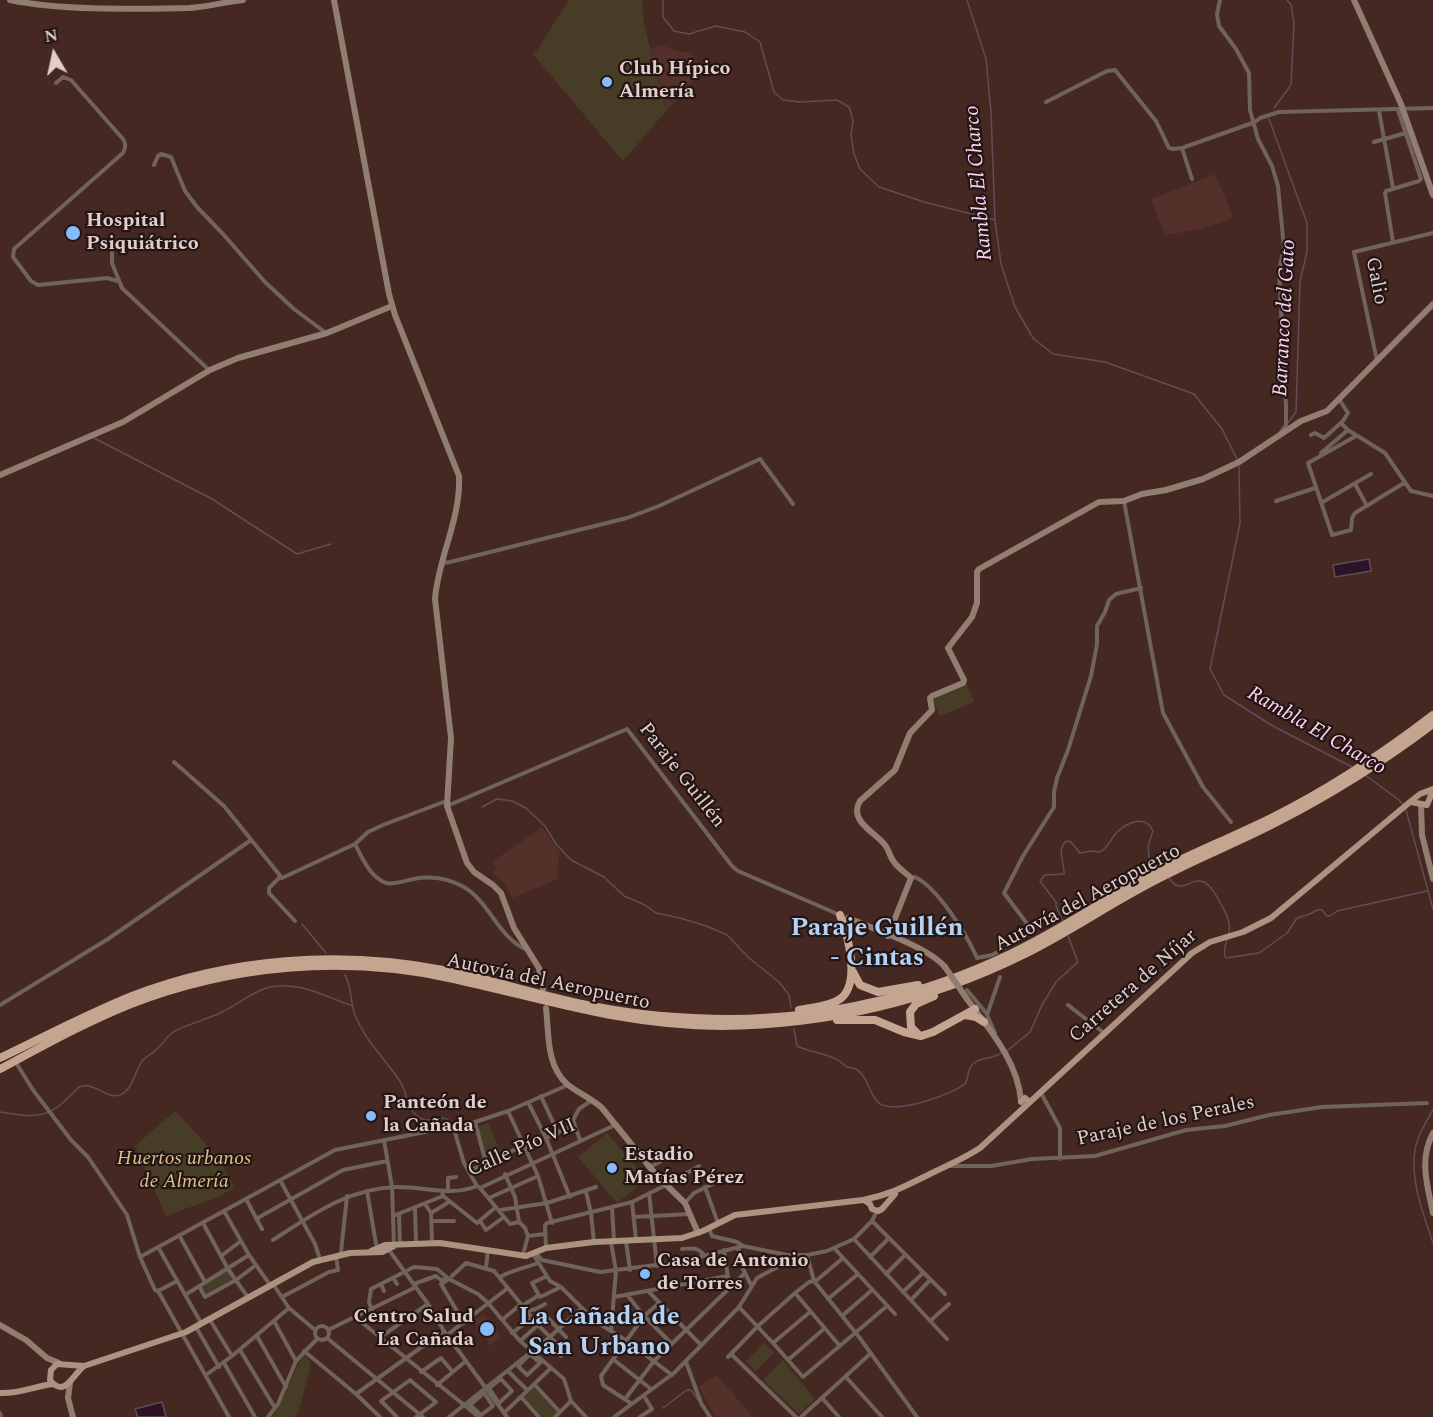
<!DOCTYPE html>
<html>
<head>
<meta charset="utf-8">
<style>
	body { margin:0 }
	#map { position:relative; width:1433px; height:1417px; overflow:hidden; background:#462823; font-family:Spectral,serif }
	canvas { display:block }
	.north { position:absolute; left:24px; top:24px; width:60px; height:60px; -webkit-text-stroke:4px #231513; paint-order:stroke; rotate:351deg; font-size:16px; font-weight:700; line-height:24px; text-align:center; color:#e1cdca }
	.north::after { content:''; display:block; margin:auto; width:21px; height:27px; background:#e1cdca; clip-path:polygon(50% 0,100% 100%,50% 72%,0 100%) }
</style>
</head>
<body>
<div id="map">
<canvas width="1433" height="1417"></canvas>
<div class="north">N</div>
</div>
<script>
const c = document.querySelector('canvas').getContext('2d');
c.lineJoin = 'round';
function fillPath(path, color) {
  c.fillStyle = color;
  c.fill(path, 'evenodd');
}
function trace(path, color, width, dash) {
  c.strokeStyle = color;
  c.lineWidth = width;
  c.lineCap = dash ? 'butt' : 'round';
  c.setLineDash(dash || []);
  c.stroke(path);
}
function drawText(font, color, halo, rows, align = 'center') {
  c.font = font + ' Spectral,serif';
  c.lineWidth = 4.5;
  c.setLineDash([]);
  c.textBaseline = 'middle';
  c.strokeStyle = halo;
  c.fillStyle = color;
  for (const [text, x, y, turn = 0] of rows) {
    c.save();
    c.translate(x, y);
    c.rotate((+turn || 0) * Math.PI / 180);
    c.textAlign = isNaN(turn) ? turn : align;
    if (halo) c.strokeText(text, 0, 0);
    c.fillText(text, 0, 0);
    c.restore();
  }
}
const built = new Path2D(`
	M662,45L678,52H690L704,70L666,111L651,49Z
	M1215,174L1234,218L1196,230L1165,235L1151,199Z
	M542,827L560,852L557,868L558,879L512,898L504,883L493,873L496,868L492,862Z
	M484,1314L500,1337L490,1346L488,1344L489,1341L473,1322Z
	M716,1375L743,1405L753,1417H715L699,1387Z`);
const green = new Path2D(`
	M569,0H642L644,24L666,111L623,161L532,53L537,50Z
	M967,684L974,702L940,716L932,698Z
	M175,1111C197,1134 221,1158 234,1187L221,1196L166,1216L135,1146Z
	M488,1123L501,1152L486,1159L478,1127Z
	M607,1133L646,1179L617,1203L578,1157Z
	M228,1269L236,1280L205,1297L199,1286Z
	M764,1343L774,1353L756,1371L746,1361Z
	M306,1356L311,1364L299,1411L294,1417H272C286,1398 290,1376 303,1357Z
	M783,1360L815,1399L799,1414L763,1380Z
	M534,1387L558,1411L553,1417H543L524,1398Z`);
const water = new Path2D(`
	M1369,559L1371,571L1335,577L1333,565Z
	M162,1402L166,1417H138L135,1409Z`);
const stream = new Path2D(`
	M663,0V17L674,31L689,34L716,26L745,32L760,42L774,92L783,100L800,102L837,100L849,107L853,120L851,135L854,154L860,169L879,187L924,202L995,220
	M967,0L986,59L991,112L995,220L1001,264L1015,307L1033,338L1053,354L1105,362L1194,394L1222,429L1238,461
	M1274,108L1291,85L1294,23L1291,5L1287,0
	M1269,119L1307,223V252L1300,281L1296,412L1287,424
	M94,438L212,499L297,554L331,544
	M1239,466L1240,523L1210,669L1224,695L1271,725L1354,768
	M1365,775L1399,800L1404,806
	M482,807L497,799L512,801L526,808L545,826L556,844L571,860L604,877L624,896L645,905L656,913L680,918L709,927L727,935L749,958L779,982L789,995L791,1008
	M1406,810L1433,909
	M1169,878C1182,897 1191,876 1204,882C1212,885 1228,915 1229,923C1230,926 1229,930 1229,933
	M1063,921L1056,906V902L1040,881L1045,875L1064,874C1065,862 1056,852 1066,841L1071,842L1080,853L1091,851L1100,852C1108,848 1110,840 1116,833C1127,822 1146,814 1153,831L1148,846L1149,858L1151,861L1161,862
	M302,924L326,953
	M1227,940C1225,945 1223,953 1226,958L1259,953L1287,933L1297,918L1310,914L1317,910H1322L1327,916H1330L1337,911L1427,891
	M345,975C352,987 350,1002 355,1015C365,1041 384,1057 399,1080C407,1090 405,1103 414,1113C428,1129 440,1111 451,1122
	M794,1029L797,1046C809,1052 824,1053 836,1059C841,1061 843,1065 847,1067C850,1068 853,1068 856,1069C869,1077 868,1094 879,1103C894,1115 952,1095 966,1083C967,1079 968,1073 970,1068C976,1056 992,1060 1001,1053
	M1008,1050L1030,1032L1042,1005L1056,982L1078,962L1068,936
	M1433,1110C1427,1120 1422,1129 1418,1139C1406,1169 1423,1214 1433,1243
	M0,1112C43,1119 49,1118 79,1087C97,1080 108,1105 125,1092C135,1084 135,1069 143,1060C147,1056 153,1053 157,1049C163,1044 167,1036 173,1032C188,1024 205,1020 220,1013C244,1002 258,984 287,986C311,987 331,999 353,1006
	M663,1408L687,1390H691L698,1400`);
const street = new Path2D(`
	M1220,0L1217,14L1219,26L1236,49L1249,73L1250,110L1258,139L1272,166L1278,186L1284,248L1279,271L1286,406V425L1281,432
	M56,83L63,77L71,80L123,139C126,144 126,147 123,153L14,249L13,257L31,281L38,285L107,278L118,281
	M1046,102L1107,71L1115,70L1156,121L1169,148L1173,149L1182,148
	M1379,111L1393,188
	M1374,142L1406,133
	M154,165L158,156L161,154L171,157L185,191L197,207L223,234L265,282L294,309L326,333
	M1192,179L1182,148L1255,122L1260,118L1279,112L1433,108
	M112,239V263L122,288L209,370
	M1393,242L1385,193L1386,191L1419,181L1421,179L1398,110
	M1377,361L1354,252L1433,233
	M1341,423L1348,430L1385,453L1411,491L1433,496
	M1311,435L1315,433L1324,438L1343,421L1348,413L1339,399
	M1356,436L1308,463L1332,535L1351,530L1352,518L1355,513L1404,483
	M1321,453L1348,430
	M1355,484L1367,506
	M1124,501L1163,713L1203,787L1231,822
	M1276,501L1315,488
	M1321,503L1371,474
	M443,563L450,562L627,518L659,506L760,459L793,504
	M174,762L224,806L282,878L355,844L368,832L383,825L446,801
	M447,806L627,729L732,866L738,871L840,915
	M355,844C362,858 370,877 386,883C394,885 404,881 413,879C429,876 447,878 462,886C489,900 498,938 527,950
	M280,877L269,888V893L295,921
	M911,878L915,877C938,888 967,935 977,958L992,955L1031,933V929L1004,893L1023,856L1054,807V792L1057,778L1068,750L1091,676L1097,644V626L1105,612L1109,600L1116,594L1141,588
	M967,990L987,1014
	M0,1005L108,939L251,840
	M1068,1005L1104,1033
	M995,1033L987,1015L1000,977
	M18,1066L33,1090L71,1140L88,1157L115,1197L127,1215L140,1257L155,1290L158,1291L229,1417
	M1041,1093L1060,1128V1159
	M541,1096L558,1133
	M528,1102L546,1138L570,1197
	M508,1111L538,1176L552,1223
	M475,1122L486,1163
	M453,1126L464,1163L477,1186
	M546,1138L574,1125
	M384,1140L392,1187L394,1245
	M580,1140L573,1120L579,1109L592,1100
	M948,1166H991L1032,1159L1095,1156L1186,1130L1225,1126L1269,1115L1322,1107L1427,1103
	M650,1167L675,1154
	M469,1171L525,1145
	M505,1174L515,1197L519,1222
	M280,1180L315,1244L319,1256
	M705,1187L718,1223
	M480,1188L510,1224L519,1222
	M367,1191L376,1244L378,1247
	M442,1191L443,1196L477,1223L496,1207
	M448,1191V1178L456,1177
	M586,1192L591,1213L594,1242
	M649,1193L657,1266
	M489,1198L538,1176
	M246,1199L262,1229
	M632,1202L636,1240
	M685,1203L694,1193L721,1180
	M425,1204L431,1213L432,1242
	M415,1208L416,1243
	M612,1208L614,1241
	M500,1210L547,1203L596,1187
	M224,1211L249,1255L268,1282
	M431,1213L449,1202
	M399,1214L400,1244
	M393,1216L443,1196
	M634,1217L689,1214
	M256,1219L343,1170L387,1161
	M432,1221H454
	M480,1221L486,1230L504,1217
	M872,1221L945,1294
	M519,1222L525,1228L528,1236
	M203,1223L228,1269L247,1296
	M709,1228L712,1236L737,1242L743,1246
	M179,1235L205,1282
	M854,1239L947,1339
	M273,1240C312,1215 347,1189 395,1187C422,1186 451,1197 477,1186L480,1188L615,1125
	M626,1241L630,1270
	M611,1242L616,1271L611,1331
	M158,1247L200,1321
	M738,1247L742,1267L751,1285
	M546,1248L545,1225L547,1223L632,1202L666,1185L699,1166
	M834,1248L895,1314
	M682,1249C692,1248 698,1247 704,1255
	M389,1250L428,1304L444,1331L507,1417
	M724,1250L729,1284L731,1286
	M341,1252L347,1196
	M536,1253L542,1260L600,1272L680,1262L743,1246L787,1255H807L827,1251L854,1239L872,1221L877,1211
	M533,1254L550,1281L561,1287L595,1321L627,1341L672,1375
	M523,1255L528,1236L545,1234
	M807,1255L814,1281L859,1337L917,1417
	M221,1256L241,1241
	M140,1257L335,1150L475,1122L508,1111L568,1085
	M870,1257L889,1238
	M486,1267L488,1250
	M886,1274L905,1255
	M452,1276L466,1263L494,1271L538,1325L565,1352L561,1356
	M547,1276L532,1283L540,1297L561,1287
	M500,1277C512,1270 525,1268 538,1263
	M393,1278L397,1284
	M449,1279L441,1284L464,1323
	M273,1284L289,1308L315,1330
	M381,1284L384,1291
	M414,1284L436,1276L441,1280L448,1279
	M199,1286L205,1297L236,1280L256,1265
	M158,1291L177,1281
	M649,1292L701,1345
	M903,1292L923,1273
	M795,1293L839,1345
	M185,1295L249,1255
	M628,1296L644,1316L672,1344
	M282,1297L329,1272L338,1270L336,1256
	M614,1297L728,1276
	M828,1299L858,1274
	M911,1300L930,1280
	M522,1306L539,1295
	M739,1307L773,1343L803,1377L887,1306
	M372,1310L369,1302L371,1289L414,1267L437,1269L449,1279L478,1294L488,1303L520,1341L564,1379L571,1401L586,1417
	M527,1311L536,1309L545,1304
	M546,1316L566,1337
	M842,1316L872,1290
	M355,1317L479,1417
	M210,1320L232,1356
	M502,1320L521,1304
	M274,1321L296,1361
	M930,1321L949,1304
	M315 1333a7 7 0 1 1 14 0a7 7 0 1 1-14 0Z
	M196,1327L219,1367
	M328,1330L416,1287
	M512,1333L532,1318
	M447,1335L508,1288
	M257,1336L286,1387
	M327,1338L423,1417
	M379,1338L428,1304
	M520,1341L538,1325
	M543,1343L582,1308
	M773,1343L810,1312
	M240,1350L275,1408
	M304,1351L356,1394L380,1417
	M530,1354L540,1363L527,1375L518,1366Z
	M731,1354L796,1417
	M728,1357L758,1326L795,1293L809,1282L817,1280L843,1258
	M614,1360L651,1389
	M788,1360L825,1328
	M686,1362L701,1403L710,1417
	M224,1363L255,1417
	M508,1371L527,1390
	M421,1372L441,1358L452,1371
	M206,1375L232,1356L289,1308
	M846,1377L882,1417
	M501,1379L512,1391L499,1403L489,1388Z
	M534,1384L560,1412
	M437,1385L466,1361
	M484,1393L493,1406L481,1415L470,1405Z
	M356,1394L444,1331
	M521,1397L539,1417
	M822,1398L839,1417
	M625,1399L654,1361L744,1274
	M632,1404L603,1385L601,1376L644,1316L659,1303
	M0,1413L1,1417
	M504,1413L551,1368
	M268,1417L278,1404L296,1361L317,1339
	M397,1417L381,1401L410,1380L436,1402L416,1417
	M449,1417L531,1352
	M555,1417L571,1401
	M614,1417L674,1373L739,1307L757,1278L798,1256
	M640,1417L652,1409L644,1396
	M801,1417L871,1353`);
const secondary = new Path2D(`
	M10,0C64,11 133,9 189,8C207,7 225,2 243,0
	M334,0L389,294L395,315L459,476C461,519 438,558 435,599L451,738L447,806L467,863L474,872L493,885L501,893L514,928L539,968L543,989
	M1354,0L1401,104L1433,195
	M0,475L123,422L210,370L238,358L327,333L392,306
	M1421,804L1422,835L1433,879
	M848,918C874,929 928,947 945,967
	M888,936L911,878C906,873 898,868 894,862C890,857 889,850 885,845C875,832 848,821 860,801L895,770L910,733L932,710L930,698L932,696L963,683L964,680L948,648L972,617L977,603V572L979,569L1099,502L1124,501L1142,494L1166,490L1203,479L1239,462L1301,421L1327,411L1433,304
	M967,999C990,1030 1018,1062 1021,1101
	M546,1008C549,1034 546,1065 567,1084C578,1093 591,1098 602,1108L657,1176L685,1203L698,1233
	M1433,1133C1419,1159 1427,1185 1433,1213
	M0,1325L26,1340L47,1358L59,1363
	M70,1383L68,1398L73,1417`);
const primary = new Path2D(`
	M1411,802L1427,805L1433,790
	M1021,1102L1025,1098L1030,1102
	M864,1200L870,1204L872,1209L878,1211L882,1209L895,1194
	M371,1251L385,1245L440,1243L526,1256L546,1248L594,1242L682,1238L703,1231L735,1215L863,1200C893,1194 907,1185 934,1172C950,1164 965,1158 980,1148L1192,953L1210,942L1243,932L1271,918L1410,802L1420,794L1433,789
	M84,1366L57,1364L51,1370L50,1380C65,1399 73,1374 84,1366L186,1332L313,1262L350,1253L382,1252L394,1246
	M0,1393C19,1394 35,1386 53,1384`);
const highway = new Path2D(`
	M853,972L860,985L878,992L918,985
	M799,1010C812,1007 829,1007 840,999C861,984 848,935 840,915
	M965,1015L976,1017L984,1022
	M837,1020H875L904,1032L921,1036L933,1032L975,1009
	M919,1035L911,1027L910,1012L916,1004L934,996
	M0,1058C44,1037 87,1014 132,996C230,958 340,950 443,970C493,980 542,996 592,1006C637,1015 683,1019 730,1019C826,1019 925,995 1012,953C1063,929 1109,896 1159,870C1196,852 1234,836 1271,818C1328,790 1382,754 1433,715
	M0,1069C43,1046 86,1022 131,1004C232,965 343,955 449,978C542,998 623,1026 721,1026C826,1025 930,1001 1025,954C1073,930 1117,899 1166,875C1202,856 1241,841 1277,822C1332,794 1384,761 1433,724`);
const secondaryBridge = new Path2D(`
	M945,967L967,999`);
const markers = [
	[607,82,6,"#86bbfb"],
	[73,233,8,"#86bbfb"],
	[371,1116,6,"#86bbfb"],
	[612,1168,6,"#86bbfb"],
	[645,1274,6,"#86bbfb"],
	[487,1329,8,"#86bbfb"]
];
const poiNames = [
	["Club Hípico",619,70],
	["Almería",619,93],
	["Hospital",86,222],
	["Psiquiátrico",86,245],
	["Panteón de",383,1104],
	["la Cañada",383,1127],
	["Estadio",624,1156],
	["Matías Pérez",624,1179],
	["Casa de Antonio",657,1262],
	["de Torres",657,1285],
	["Centro Salud",474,1318,"right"],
	["La Cañada",474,1341,"right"]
];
const streetNames = [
	["Galio",1375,281,79],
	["Paraje Guillén",681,776,52],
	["Autovía del Aeropuerto",1088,899,-28],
	["Autovía del Aeropuerto",548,983,12],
	["Carretera de Níjar",1134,987,-41],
	["Paraje de los Perales",1166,1122,-12],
	["Calle Pío VII",522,1149,-24]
];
const parkNames = [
	["Huertos urbanos",184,1160],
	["de Almería",184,1183]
];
const waterNames = [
	["Rambla El Charco",980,183,-95],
	["Barranco del Gato",1286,318,-87],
	["Rambla El Charco",1316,732,30]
];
const districtNames = [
	["Paraje Guillén",877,930],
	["- Cintas",877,960],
	["La Cañada de",599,1319],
	["San Urbano",599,1349]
];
fillPath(built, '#54302a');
fillPath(green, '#473c25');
fillPath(water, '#2a1426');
trace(water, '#614c57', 1.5);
trace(stream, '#614c57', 1.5);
trace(street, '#6f635a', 4);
trace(secondary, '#927e70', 6);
trace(primary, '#ac9381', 6);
trace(highway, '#c4a590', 8);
trace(secondaryBridge, '#927e70', 6);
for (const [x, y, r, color] of markers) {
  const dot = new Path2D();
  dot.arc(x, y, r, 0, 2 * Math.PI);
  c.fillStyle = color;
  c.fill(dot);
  trace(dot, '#231513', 2);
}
drawText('bold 20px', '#e1cdca', '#231513', poiNames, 'left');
drawText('20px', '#e1cdca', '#231513', streetNames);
drawText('italic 20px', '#ddc28c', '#231513', parkNames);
drawText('italic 21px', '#fdd3f2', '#231513', waterNames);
drawText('bold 26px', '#b4d2f6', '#231513', districtNames);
</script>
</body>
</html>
